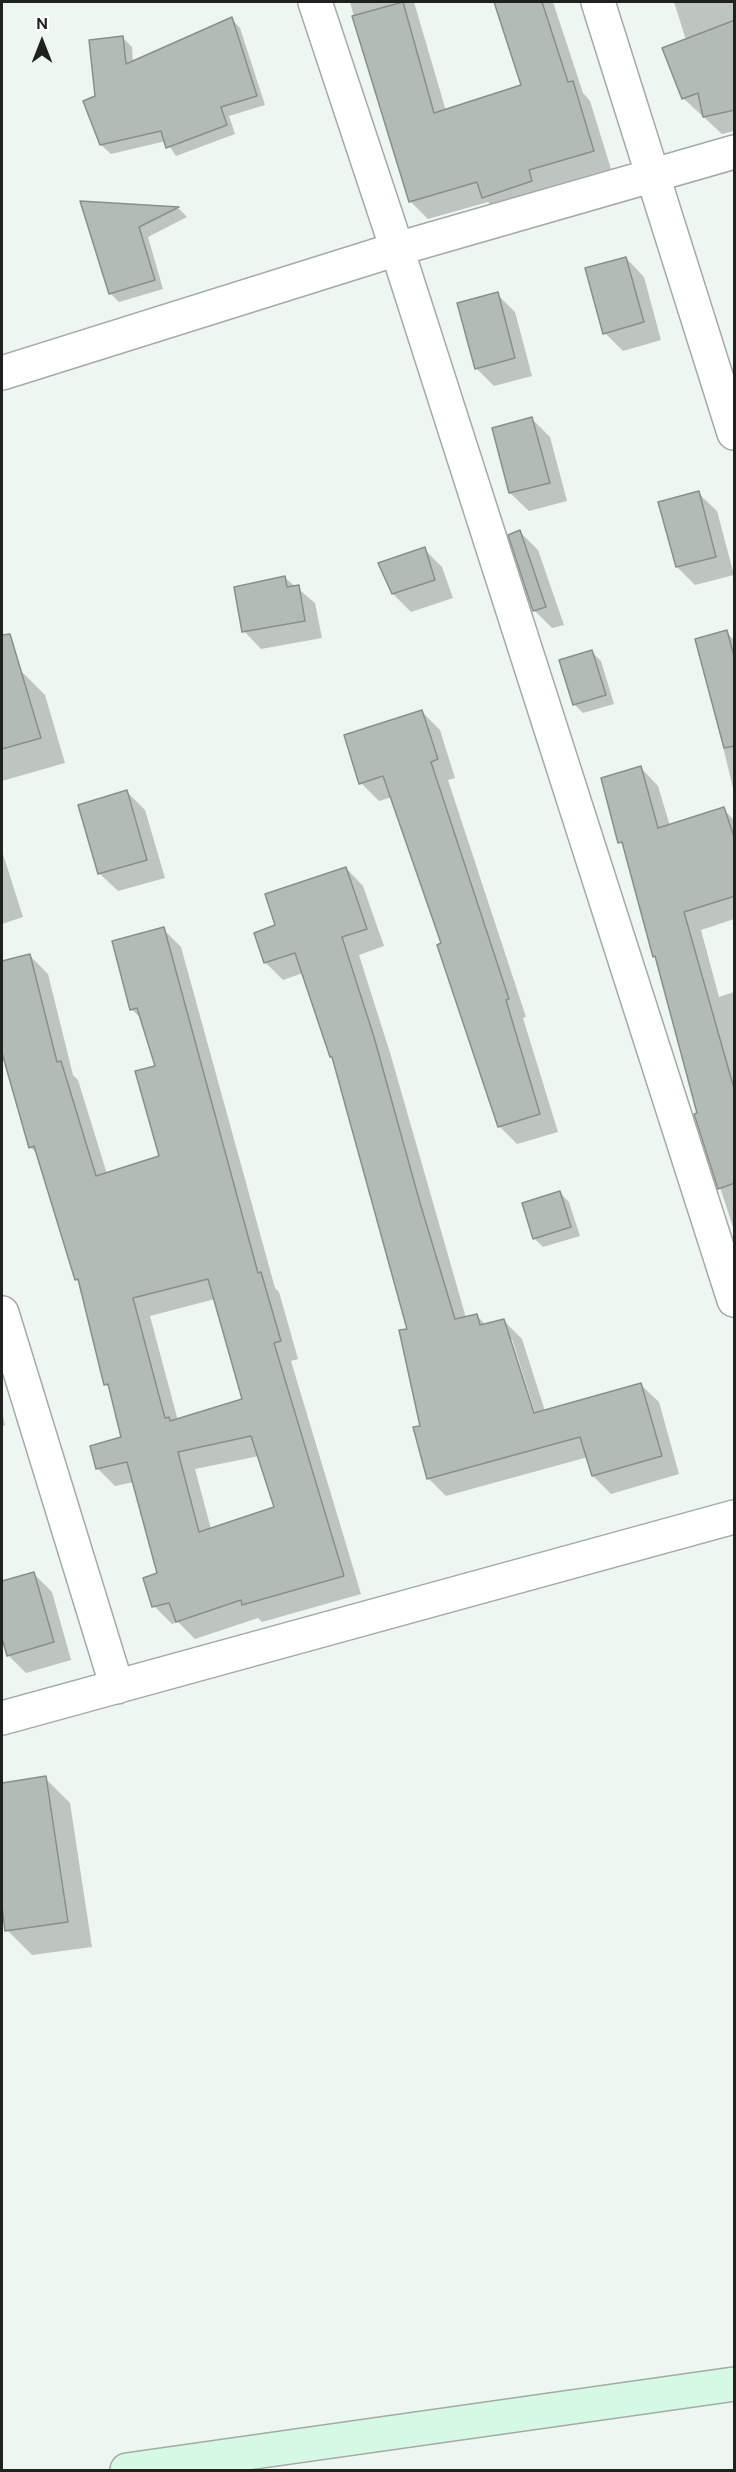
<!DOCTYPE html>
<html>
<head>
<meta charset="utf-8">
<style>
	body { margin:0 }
	#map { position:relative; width:736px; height:2472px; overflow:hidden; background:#eef6f1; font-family:"DM Sans",sans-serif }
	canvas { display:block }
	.frame { position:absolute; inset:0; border:3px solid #1e211e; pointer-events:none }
	.north { position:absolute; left:12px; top:12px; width:60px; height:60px; -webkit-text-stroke:4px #fff; paint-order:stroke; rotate:0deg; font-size:16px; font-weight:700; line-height:24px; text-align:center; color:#1e211e }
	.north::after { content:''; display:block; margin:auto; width:21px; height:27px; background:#1e211e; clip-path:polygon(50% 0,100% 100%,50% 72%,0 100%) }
</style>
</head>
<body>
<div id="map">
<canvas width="736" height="2472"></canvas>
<div class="frame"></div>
<div class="north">N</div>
</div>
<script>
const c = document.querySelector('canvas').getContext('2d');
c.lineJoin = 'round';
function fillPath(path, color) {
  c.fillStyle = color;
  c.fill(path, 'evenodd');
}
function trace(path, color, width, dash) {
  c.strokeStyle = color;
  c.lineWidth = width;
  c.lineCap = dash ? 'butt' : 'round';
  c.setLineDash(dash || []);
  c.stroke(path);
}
const shadow = new Path2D(`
	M350,2H414L446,111L523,86L495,2H553L583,93L590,101L611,169L545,188L549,199L501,215L488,202L428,219L410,201L379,96L375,93Z
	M674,2H734V131L722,134L683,98L686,40Z
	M231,18L240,28L265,105L229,116L235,134L176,156L166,141L111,154L101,145L96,97L123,38L132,47L133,62Z
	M82,202L179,209L187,217L148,237L163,289L119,302L110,293Z
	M626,258L644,277L661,340L623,351L605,333Z
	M497,294L515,312L532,376L494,386L476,368Z
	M532,419L550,437L567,501L529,511L510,493Z
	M698,493L717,511L734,575L695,585L677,567Z
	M520,532L538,550L564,625L552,628L534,610Z
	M424,549L442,567L453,598L411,612L393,594Z
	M284,577L315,603L322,638L261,649L244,631Z
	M726,632L734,640V792L697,640Z
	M592,652L601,661L614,704L583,713L574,704Z
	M20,670L45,695L65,763L2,781V676Z
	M422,712L440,730L455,778L448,780L526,1017L523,1018L558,1132L517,1144L499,1126L443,944L392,797L379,801L361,783Z
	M641,768L658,786L670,826L723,809L734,820V919L701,930L719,997L734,992V1230L696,1115L698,1114L657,959L625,848L620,842Z
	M127,792L145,810L165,878L118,891L99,873Z
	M2,851L23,917L2,924Z
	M346,868L363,886L384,946L359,955L391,1056L466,1318L477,1316L486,1325L504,1321L522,1339L545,1411L641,1385L659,1402L679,1474L611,1494L593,1476L588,1457L446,1496L428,1478L409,1330L334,1060L331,1057L303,973L283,980L265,962L277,926ZM509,1339H512L537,1419L535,1420Z
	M163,929L181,947L275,1288L279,1292L298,1359L291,1361L361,1594L262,1622L258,1618L195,1639L178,1622L172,1624L154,1606L159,1574L134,1482L115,1486L97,1468L123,1438L111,1389L105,1384L80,1283L76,1279L38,1154L30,1147L2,1041V963L30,956L48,974L73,1075L78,1080L107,1174L161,1157L157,1067L142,1019L131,1009ZM215,1299L244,1400L178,1421L150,1316ZM259,1456L275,1508L211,1529L195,1469Z
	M560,1193L569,1202L580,1236L543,1247L534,1238Z
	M2,1412L5,1425L2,1426Z
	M34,1574L52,1592L71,1660L26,1673L8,1655L2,1633V1582Z
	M45,1778L70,1803L92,1947L32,1955L7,1930L4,1913L2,1914V1785Z`);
const building = new Path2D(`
	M403,2L434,113L521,85L494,2H542L568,82L573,81L594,151L529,170L532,181L482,198L477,182L409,202L352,16Z
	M232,17L257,96L221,107L227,125L166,148L161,131L100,145L83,101L95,96L89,40L123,36L126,64Z
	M735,20V110L703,117L698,93L682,99L662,48Z
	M80,201L179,207L139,227L155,280L109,294Z
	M626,257L644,322L603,334L585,268Z
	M498,292L515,358L475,369L457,303Z
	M532,417L550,483L509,493L492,428Z
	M699,491L716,557L676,567L658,502Z
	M520,530L546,607L533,611L508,535Z
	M425,547L435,580L392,594L378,563Z
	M285,576L287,587L299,585L305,621L242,632L234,587Z
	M727,630L735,660V746L724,748L695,639Z
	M10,634L41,738L2,749V635Z
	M592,650L606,695L573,705L559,660Z
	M422,710L438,759L431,762L509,999L506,1000L540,1114L498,1127L437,945L441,943L383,776L359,784L344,735Z
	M641,766L658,828L724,807L735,840V896L684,912L735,1092V1183L718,1189L694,1114L697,1113L655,956L653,957L622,842L618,843L601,778Z
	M127,790L147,860L98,874L78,805Z
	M346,867L367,929L342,937L374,1037L420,1203L455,1319L477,1314L480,1325L504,1319L534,1413L641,1383L662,1456L592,1476L580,1437L427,1479L413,1427L420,1426L399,1330L407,1329L332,1057H330L295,953L264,963L254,933L275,925L265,894Z
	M164,927L258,1273L261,1272L281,1341L274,1343L344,1576L242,1605L241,1600L176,1622L169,1603L152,1607L143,1578L157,1573L127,1462L96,1469L90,1446L121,1437L108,1384L104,1385L78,1279L75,1280L34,1146L29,1148L2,1053V961L30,954L57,1062L61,1061L96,1176L159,1156L135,1071L155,1066L137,1008L130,1010L112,941ZM208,1279L242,1399L170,1421L169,1417L165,1418L133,1298ZM251,1436L274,1507L199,1532L178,1452Z
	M560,1191L571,1227L533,1239L522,1203Z
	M34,1572L54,1642L7,1656L2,1638V1581Z
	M46,1776L68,1922L5,1931L2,1906V1783Z`);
const street = new Path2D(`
	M315,2L397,249L734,1300
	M598,2L734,433
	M2,373L397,249L734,152
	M2,1313L117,1687
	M2,1718L734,1517`);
const secondary = new Path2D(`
	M127,2470L734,2384`);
fillPath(shadow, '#0003');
fillPath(building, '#b3bbb5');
trace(building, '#88908a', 1.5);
trace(street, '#a4aba6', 36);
trace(secondary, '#a4aba6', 36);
trace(street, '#fff', 33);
trace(secondary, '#d6f9e4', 33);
</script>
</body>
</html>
